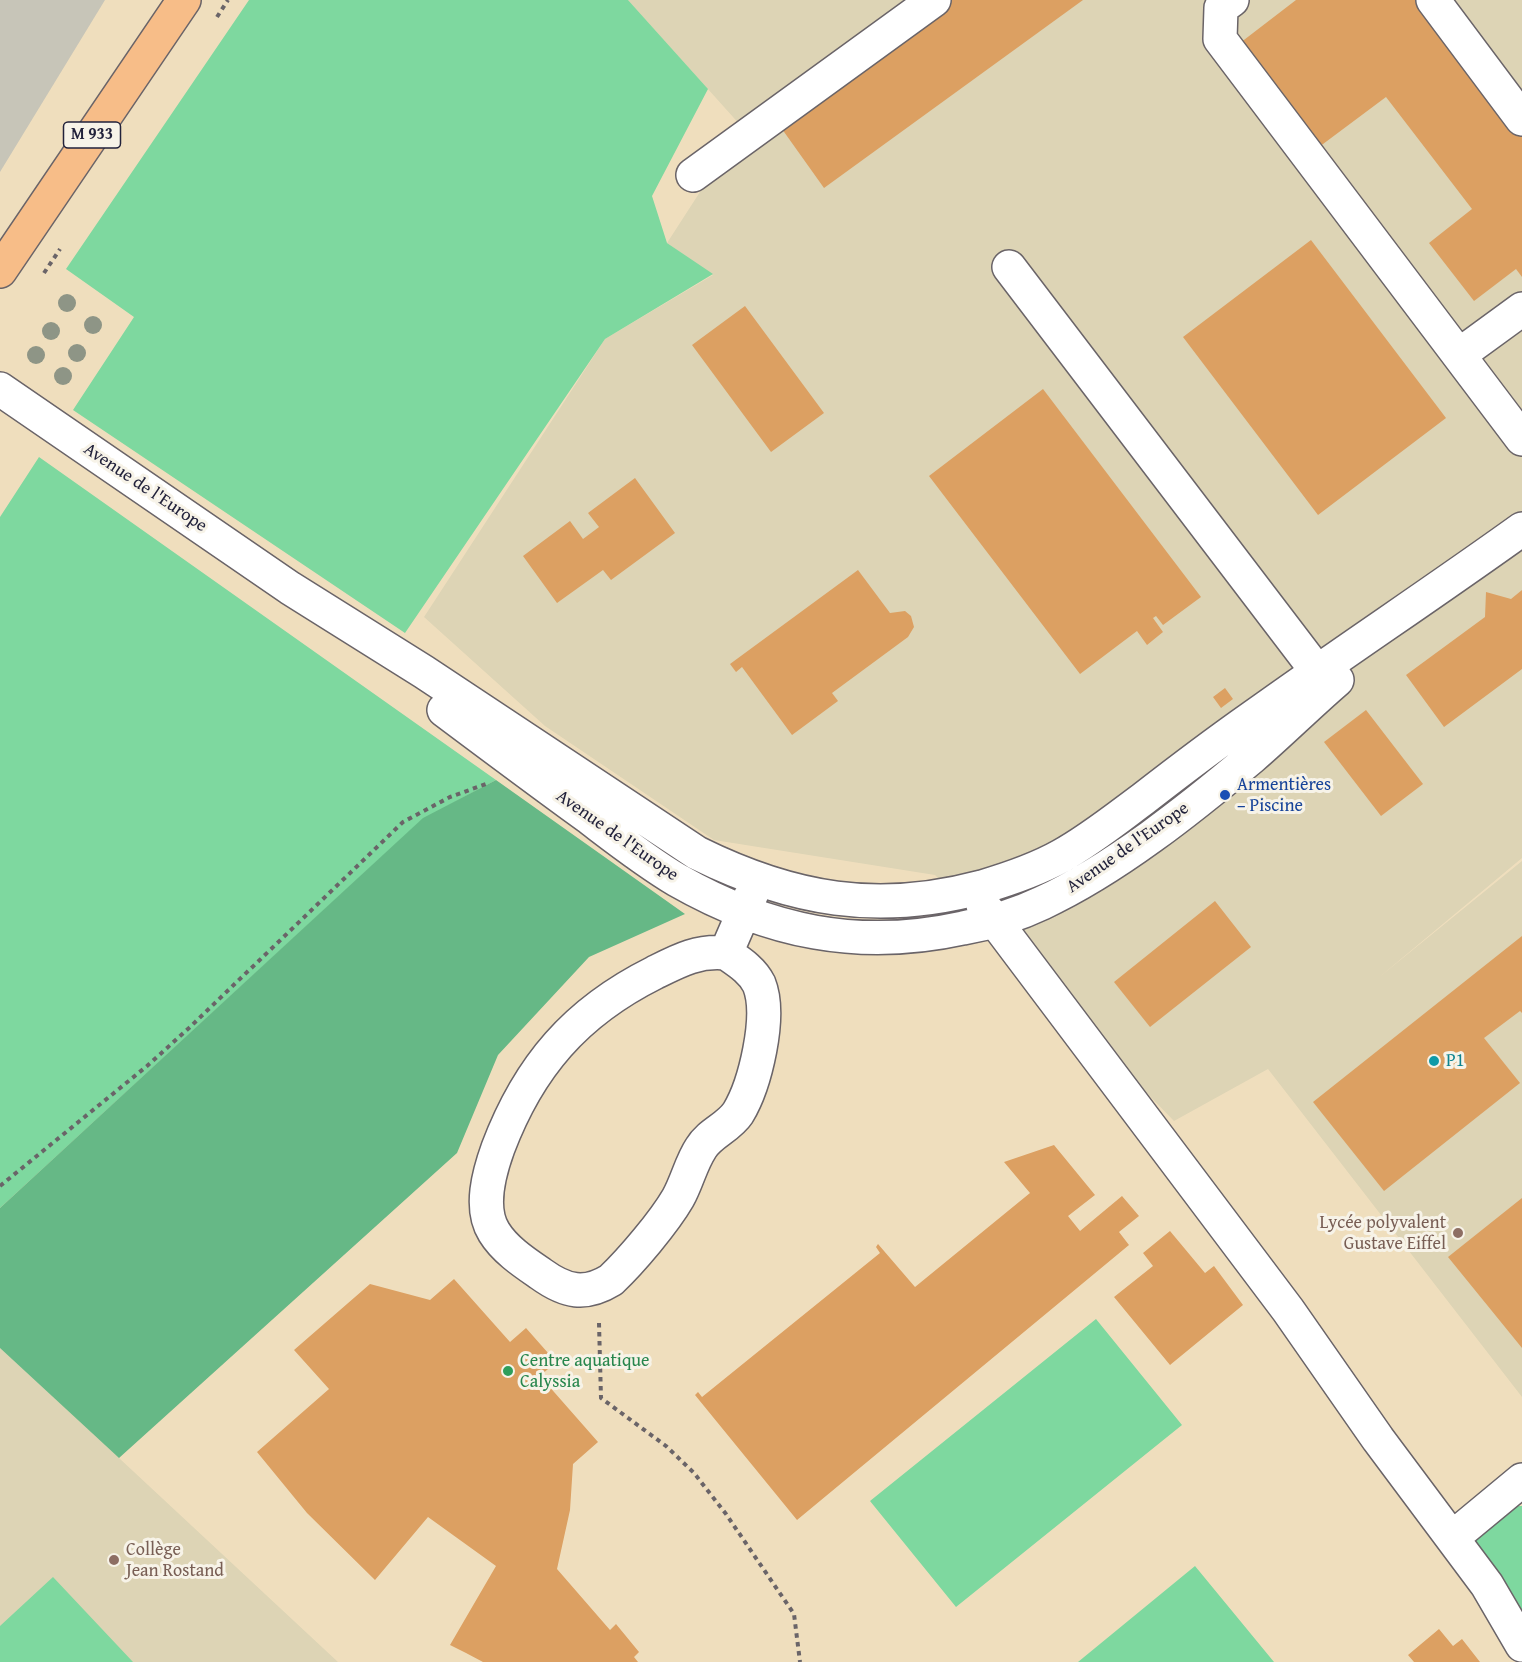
<!DOCTYPE html>
<html>
<head>
<meta charset="utf-8">
<style>
	body { margin:0 }
	canvas { display:block; background:#efdebd }
</style>
</head>
<body>
<canvas width="1522" height="1662"></canvas>
<script>
const c = document.querySelector('canvas').getContext('2d');
c.lineJoin = 'round';
function fillPath(path, color) {
  c.fillStyle = color;
  c.fill(path, 'evenodd');
}
function trace(path, color, width, dash) {
  c.strokeStyle = color;
  c.lineWidth = width;
  c.lineCap = dash ? 'butt' : 'round';
  c.setLineDash(dash || []);
  c.stroke(path);
}
function drawText(font, color, halo, rows, align = 'center') {
  c.font = font + ' "Gentium Book Plus",serif';
  c.lineWidth = 6;
  c.setLineDash([]);
  c.textBaseline = 'middle';
  c.strokeStyle = halo;
  c.fillStyle = color;
  for (const [text, x, y, turn = 0] of rows) {
    c.save();
    c.translate(x, y);
    c.rotate((+turn || 0) * Math.PI / 180);
    c.textAlign = isNaN(turn) ? turn : align;
    if (halo) c.strokeText(text, 0, 0);
    c.fillText(text, 0, 0);
    c.restore();
  }
}
const built = new Path2D(`
	M628,0H1522V858L1377,979L1522,861V1397L1268,1069L1174,1121L935,875L714,840L545,726L424,617L605,339L713,275L667,243L742,127Z
	M0,1348L119,1458L338,1662H0Z`);
const industrial = new Path2D(`
	M0,0H105L0,172Z`);
const green = new Path2D(`
	M249,0H628L708,89L652,196L667,243L713,274L605,339L405,633L73,410L134,317L66,269Z
	M39,457L496,780L423,819L0,1208V517Z
	M1096,1319L1182,1425L956,1607L870,1501Z
	M1514,1506H1522V1614L1505,1584L1472,1539Z
	M1195,1566L1274,1662H1078Z
	M53,1577L133,1662H0V1626Z`);
const forest = new Path2D(`
	M496,780L685,914L589,957L498,1055L457,1153L119,1458L0,1348V1208L423,818Z`);
const building = new Path2D(`
	M945,0H1083L824,188L777,122Z
	M1296,0H1422L1522,130V277L1516,269L1474,301L1429,243L1472,209L1386,97L1319,147L1240,43Z
	M1311,240L1446,418L1318,515L1183,337Z
	M745,306L824,413L771,452L692,345Z
	M1043,389L1201,597L1163,625L1156,616L1153,618L1163,632L1147,645L1137,631L1080,674L929,476Z
	M635,478L675,533L611,580L603,570L557,603L523,556L570,521L583,539L599,527L588,513Z
	M858,570L890,613L905,611L911,616L914,627L908,637L832,693L838,701L792,735L742,667L736,672L730,664Z
	M1522,590V669L1444,727L1406,675L1485,617L1486,592L1511,599Z
	M1225,688L1233,699L1221,708L1213,697Z
	M1366,710L1423,784L1381,816L1324,742Z
	M1215,901L1251,947L1150,1027L1114,982Z
	M1522,936V1013L1520,1011L1484,1038L1520,1083L1384,1191L1313,1102Z
	M1054,1145L1095,1195L1068,1216L1080,1231L1122,1196L1139,1216L1119,1232L1129,1245L797,1520L695,1395L698,1392L702,1397L880,1253L876,1247L878,1244L915,1287L1030,1193L1004,1162Z
	M1522,1198V1348L1448,1257Z
	M1170,1231L1205,1273L1214,1266L1243,1305L1170,1365L1114,1297L1153,1266L1143,1253Z
	M454,1279L510,1342L526,1328L556,1362L540,1376L598,1442L573,1464L570,1510L557,1569L610,1630L616,1624L639,1652L634,1657L638,1662H483L466,1653L450,1645L496,1566L428,1517L375,1580L307,1513L257,1452L329,1389L294,1350L370,1284L430,1300Z
	M1439,1629L1453,1646L1462,1639L1480,1662H1414L1408,1655Z`);
const path = new Path2D(`
	M217,17L228,0
	M44,273L60,249
	M0,1186L147,1066L189,1028L403,822L450,797L486,784
	M599,1323L601,1398L666,1446L694,1473L726,1514L794,1614L800,1662`);
const minor = new Path2D(`
	M1232,0L1221,8L1220,39L1522,439
	M1433,0L1522,119
	M693,175L934,0
	M1009,267L1329,687
	M1459,355L1522,309
	M0,389L290,588L424,672L697,853C792,900 878,915 982,887C1009,879 1036,870 1061,856C1090,840 1116,819 1143,799C1179,771 1216,743 1253,717C1342,653 1433,593 1522,529
	M444,710C492,746 539,781 587,816C616,838 645,861 677,880C768,932 859,951 963,928C990,923 1017,915 1042,903C1115,869 1190,809 1252,757C1281,732 1308,705 1337,680
	M983,905L1288,1310L1378,1439L1487,1585L1522,1645
	M726,953C739,962 752,970 759,984C772,1016 755,1085 738,1113C728,1128 710,1133 701,1148C691,1163 687,1182 678,1198C664,1222 632,1260 611,1280C585,1296 566,1292 541,1274C525,1263 505,1250 494,1232C479,1208 489,1173 498,1148C529,1066 576,1012 654,973C678,961 698,950 726,953L752,893
	M1452,1538L1522,1480`);
const major = new Path2D(`
	M0,271L184,0`);
const trees = [
	[67,303],
	[93,325],
	[51,331],
	[77,353],
	[36,355],
	[63,376]
];
const markers = [
	[1225,795,6,"#1a4fb4"],
	[1434,1061,6,"#0f9aa8"],
	[1458,1233,6,"#8d6e63"],
	[508,1371,6,"#2e9e5b"],
	[114,1560,6,"#8d6e63"]
];
const shields = [
	[92,135,57]
];
const shieldNames = [
	["M 933",92,135]
];
const streetNames = [
	["Avenue de l'Europe",145,488,34],
	["Avenue de l'Europe",617,836,35],
	["Avenue de l'Europe",1128,848,-35]
];
const transitNames = [
	["Armentières",1237,785],
	["– Piscine",1237,806]
];
const cultureNames = [
	["P1",1446,1061]
];
const educationNames = [
	["Lycée polyvalent",1446,1223],
	["Gustave Eiffel",1446,1244],
	["Collège",126,1550,"left"],
	["Jean Rostand",126,1571,"left"]
];
const leisureNames = [
	["Centre aquatique",520,1361],
	["Calyssia",520,1382]
];
fillPath(built, '#ddd4b5');
fillPath(industrial, '#c7c5b8');
fillPath(green, '#7ed89f');
fillPath(forest, '#66b886');
fillPath(building, '#dca062');
trace(minor, '#6a6468', 36);
trace(major, '#6a6468', 36);
trace(path, '#6a6468', 4, [4.5, 4.5]);
trace(minor, '#fff', 33);
trace(major, '#f7bd88', 33);
c.fillStyle = '#8e9586';
for (const [x, y] of trees) {
  c.beginPath();
  c.arc(x, y, 9, 0, 2 * Math.PI);
  c.fill();
}
for (const [x, y, r, color] of markers) {
  const dot = new Path2D();
  dot.arc(x, y, r, 0, 2 * Math.PI);
  c.fillStyle = color;
  c.fill(dot);
  trace(dot, '#f7f3e8', 2);
}
for (const [x, y, w] of shields) {
  const box = new Path2D();
  box.roundRect(x - w / 2, y - 13, w, 26, 4.5);
  c.fillStyle = '#f7f3e8';
  c.fill(box);
  trace(box, '#22223b', 1.5);
}
drawText('bold 16px', '#22223b', null, shieldNames);
drawText('18px', '#22223b', '#f7f3e8', streetNames);
drawText('18px', '#164399', '#f7f3e8', transitNames, 'left');
drawText('18px', '#0d838f', '#f7f3e8', cultureNames, 'left');
drawText('18px', '#785e54', '#f7f3e8', educationNames, 'right');
drawText('18px', '#27864d', '#f7f3e8', leisureNames, 'left');
</script>
</body>
</html>
